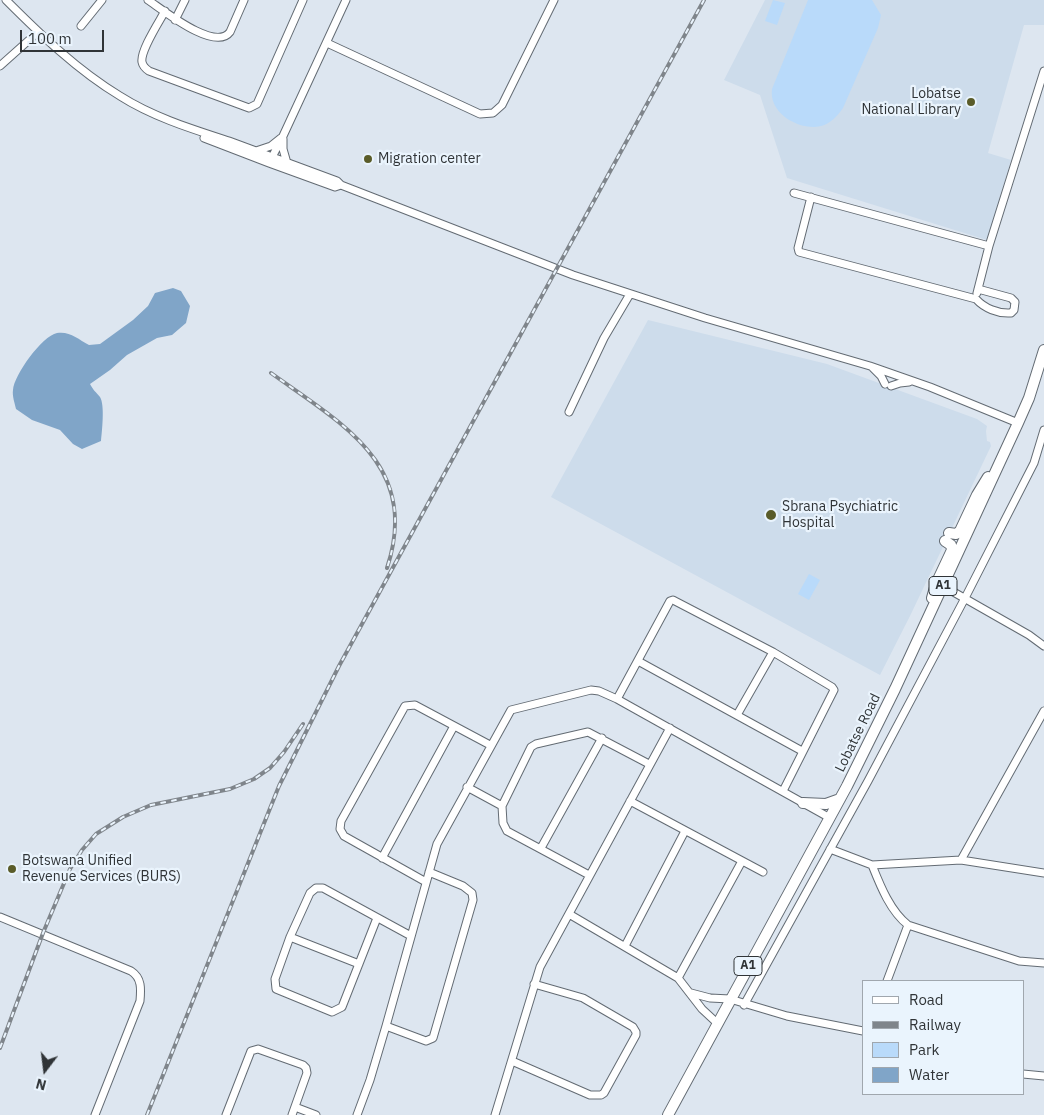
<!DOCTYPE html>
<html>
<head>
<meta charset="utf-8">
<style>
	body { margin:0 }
	#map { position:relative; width:1044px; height:1115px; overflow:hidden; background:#dde6f0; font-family:"IBM Plex Sans",sans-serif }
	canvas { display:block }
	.legend { position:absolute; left:862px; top:980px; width:162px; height:115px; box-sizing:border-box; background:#eaf4fd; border:1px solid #a0a7ae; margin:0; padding:6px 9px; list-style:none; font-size:15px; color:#303437 }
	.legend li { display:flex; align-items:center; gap:10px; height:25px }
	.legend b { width:25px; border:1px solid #a0a7ae }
	.north { position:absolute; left:20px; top:1045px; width:50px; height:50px; -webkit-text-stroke:4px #eaf4fd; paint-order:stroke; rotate:195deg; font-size:14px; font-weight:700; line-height:20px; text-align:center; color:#303437 }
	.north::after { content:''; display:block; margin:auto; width:18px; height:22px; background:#303437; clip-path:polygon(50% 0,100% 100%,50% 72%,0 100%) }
	.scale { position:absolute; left:20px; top:30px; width:84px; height:22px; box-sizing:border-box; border:2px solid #303437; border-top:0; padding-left:6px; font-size:15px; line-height:18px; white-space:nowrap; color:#303437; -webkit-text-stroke:4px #eaf4fd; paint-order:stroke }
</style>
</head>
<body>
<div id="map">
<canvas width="1044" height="1115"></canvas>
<ul class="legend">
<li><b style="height:6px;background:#fff"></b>Road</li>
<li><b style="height:6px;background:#7f858b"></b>Railway</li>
<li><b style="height:14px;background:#b9dafa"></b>Park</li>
<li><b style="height:14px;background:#80a5c8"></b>Water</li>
</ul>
<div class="north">N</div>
<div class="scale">100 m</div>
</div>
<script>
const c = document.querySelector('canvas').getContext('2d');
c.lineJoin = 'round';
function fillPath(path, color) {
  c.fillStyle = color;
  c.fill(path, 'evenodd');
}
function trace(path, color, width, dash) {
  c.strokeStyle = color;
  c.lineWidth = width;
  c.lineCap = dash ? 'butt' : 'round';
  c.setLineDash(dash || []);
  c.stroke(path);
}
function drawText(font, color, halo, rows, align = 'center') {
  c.font = font + ' "IBM Plex Sans",sans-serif';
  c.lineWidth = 4.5;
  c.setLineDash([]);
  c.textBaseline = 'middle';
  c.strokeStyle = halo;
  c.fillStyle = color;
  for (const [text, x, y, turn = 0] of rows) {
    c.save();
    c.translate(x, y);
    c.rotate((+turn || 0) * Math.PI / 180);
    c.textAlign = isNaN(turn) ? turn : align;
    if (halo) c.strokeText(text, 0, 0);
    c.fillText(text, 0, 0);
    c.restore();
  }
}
const built = new Path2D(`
	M765,0H1044V25H1024L988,153L1011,160L987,240L787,178L760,95L724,80Z
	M648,320L827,364L977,419L987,426L986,431L987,441L990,442L991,446L910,616L880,675L551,497Z`);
const green = new Path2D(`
	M773,0L785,3L777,25L765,21Z
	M808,0H872L881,15L878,28L843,108C836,118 827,127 814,127C793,127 769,111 772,89Z
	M809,574L820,580L809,600L798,594Z`);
const water = new Path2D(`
	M173,288L181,291L190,306L186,323L172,335L157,338L127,355L110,370L90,384C93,390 96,392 100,397C105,405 102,431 101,441L82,449L73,444L60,430L32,420L16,409C15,404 12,396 13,390C14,375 42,336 57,333C70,331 78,339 89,345L100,344L133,320L148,306L155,293Z`);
const minor = new Path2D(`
	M6,0C41,35 77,70 120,96C153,117 192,129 229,141C265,154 301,168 337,181L341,185L573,275L705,318L870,366L930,387L1018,423
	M148,0C163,10 215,52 230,32L244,0
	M165,11C159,22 140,51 142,62C143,67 146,69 149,71L249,108L257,104L303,0
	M175,20L185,0
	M81,26L102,0
	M327,43L480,114L493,113L502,105L554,0
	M0,66L38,32
	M204,138L269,163L335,187L341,185
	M283,139V149L287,163
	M256,151L271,146L281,138
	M269,163L283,136L346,0
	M794,193L989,246
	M811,197L798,248L799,252L976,299C984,308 998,314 1011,313L1014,310L1015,302L1011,298L978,289
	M977,293L989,246L1044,71
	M873,368L881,376L885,384
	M891,386L900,383L909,382
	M569,412L604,338L630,294
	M943,586L1029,635L1044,646
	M638,661L802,751
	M617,699L670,601L673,600L773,652L832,687L834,690L783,791
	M737,715L773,652
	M467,787L502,806
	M630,801L763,872
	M541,848L602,738
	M830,849L872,865L961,860L1044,873
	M382,858L454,726
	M961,860L1044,711
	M872,865C880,885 890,911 908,925L1019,961L1044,963
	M589,875L507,831L503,823L502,806L531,747L536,744L588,732L649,764
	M426,882L344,836L340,829L341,821L405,706L415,705L490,745
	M569,914L678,978L702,1009L717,1023
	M0,917L131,971C142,978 141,989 140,1001L95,1115
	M377,918L342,1007L332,1012L276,989L275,979L290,937L310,893L316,888H323L411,936
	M290,937L359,964
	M625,946L685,831
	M678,978L742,861
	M887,981L908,925
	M691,993L710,998L730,999L787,1016L863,1031
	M744,1005L868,781L965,598L1034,463L1044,430
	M386,1026L426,1041L433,1038L473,900L472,893L463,886L429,872
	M512,1061L590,1095H601L604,1093L636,1035V1032L633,1027L583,998L534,984
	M1023,1074L1044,1076
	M295,1107L316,1115
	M226,1115L251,1051L258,1049L303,1065L306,1068L307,1073L292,1115
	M357,1115L370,1080L386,1026L437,844L511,710L591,690L599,691L617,699L830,818
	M495,1115L540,967L670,728`);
const highway = new Path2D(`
	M949,533L956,534L960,531L977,495L988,477
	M932,598L936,584L952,550L951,545L945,541
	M803,803L826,804L840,799
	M668,1115L847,786L895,689L1018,423L1029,398L1044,350`);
const rail = new Path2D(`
	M271,373C342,424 421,465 387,568
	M0,1048L43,933L70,869L82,850L96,834L123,817L151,805L230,789L254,779L270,768L284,752L303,724
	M147,1115L279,786L339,666L704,0`);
const markers = [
	[971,102,5,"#5a5c29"],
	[368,159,5,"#5a5c29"],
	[771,515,6,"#5a5c29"],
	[12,869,5,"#5a5c29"]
];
const shields = [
	[943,586,28],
	[748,966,28]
];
const shieldNames = [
	["A1",943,586],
	["A1",748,966]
];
const poiNames = [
	["Lobatse",961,94,"right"],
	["National Library",961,110,"right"],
	["Migration center",378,159],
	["Sbrana Psychiatric",782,507],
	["Hospital",782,523],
	["Botswana Unified",22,861],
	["Revenue Services (BURS)",22,877]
];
const streetNames = [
	["Lobatse Road",858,733,-64]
];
fillPath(built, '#cddceb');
fillPath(green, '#b9dafa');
fillPath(water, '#80a5c8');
trace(minor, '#636b73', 9);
trace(highway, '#636b73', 12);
trace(minor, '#fff', 7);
trace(highway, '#fff', 10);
trace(rail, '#7f858b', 4);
trace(rail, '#eaf4fd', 2, [5.5]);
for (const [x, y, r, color] of markers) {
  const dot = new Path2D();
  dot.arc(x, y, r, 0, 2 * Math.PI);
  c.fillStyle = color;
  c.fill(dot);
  trace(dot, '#eaf4fd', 2);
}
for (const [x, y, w] of shields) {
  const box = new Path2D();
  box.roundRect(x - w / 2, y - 9.5, w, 19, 4);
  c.fillStyle = '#eaf4fd';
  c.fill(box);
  trace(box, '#303437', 1);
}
drawText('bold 12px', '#303437', null, shieldNames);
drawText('14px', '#303437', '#eaf4fd', poiNames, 'left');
drawText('14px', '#303437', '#eaf4fd', streetNames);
</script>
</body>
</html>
